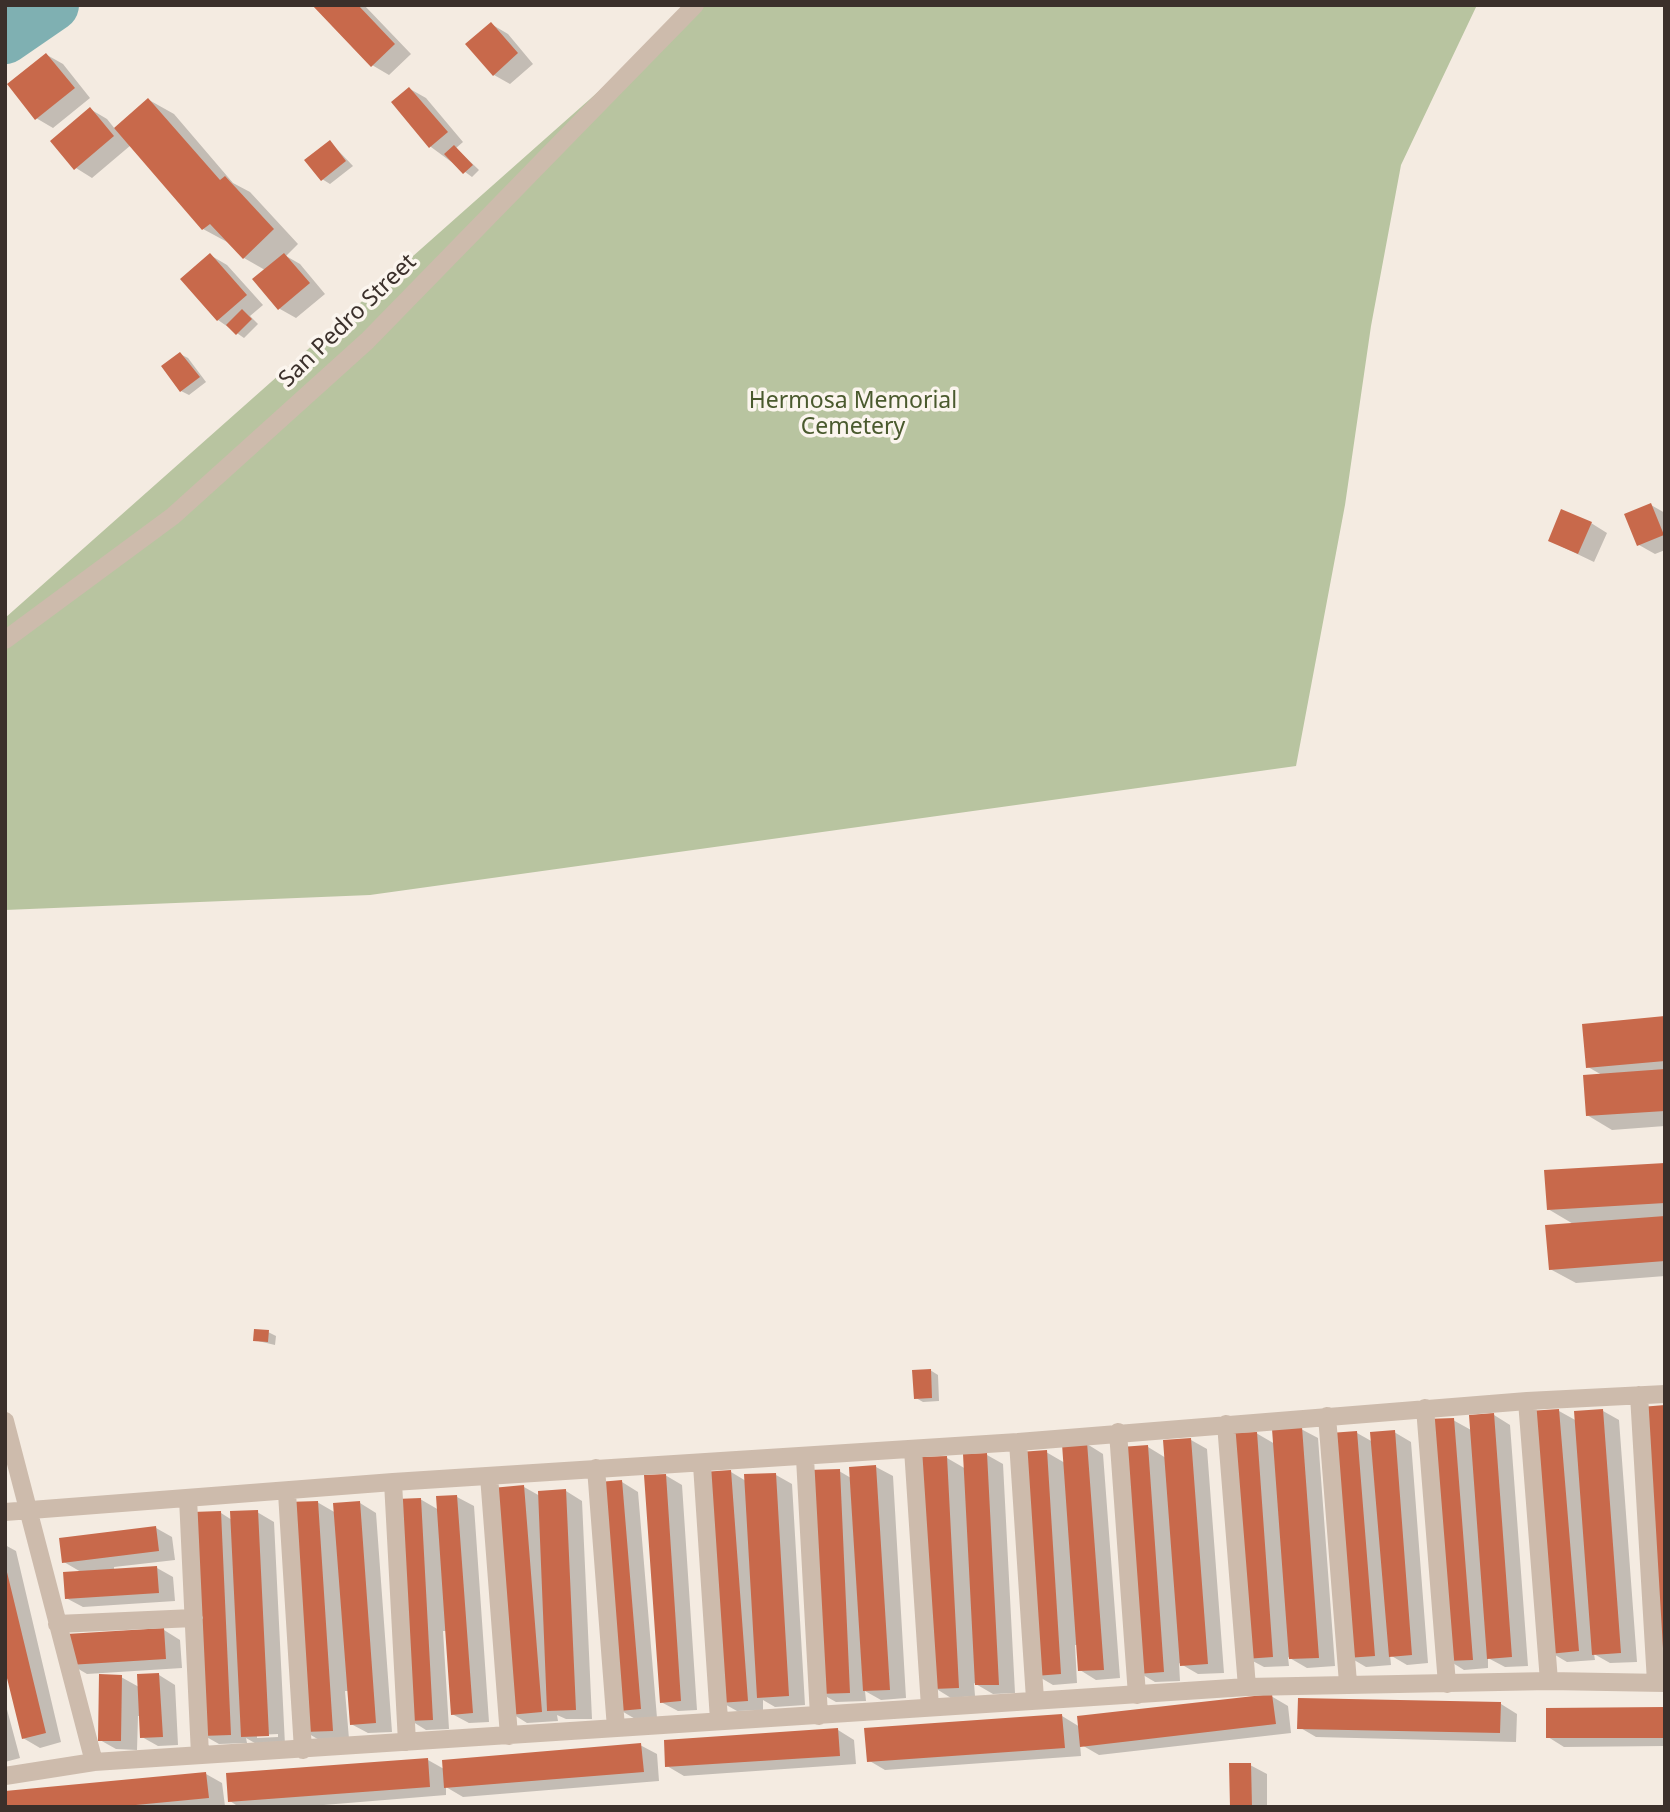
<!DOCTYPE html>
<html>
<head>
<meta charset="utf-8">
<style>
	body { margin:0 }
	#map { position:relative; width:1670px; height:1812px; overflow:hidden; background:#f4ebe1; font-family:"Noto Sans",sans-serif }
	canvas { display:block }
	.frame { position:absolute; inset:0; border:7px solid #3b302b; pointer-events:none }
</style>
</head>
<body>
<div id="map">
<canvas width="1670" height="1812"></canvas>
<div class="frame"></div>
</div>
<script>
const c = document.querySelector('canvas').getContext('2d');
c.lineJoin = 'round';
function fillPath(path, color) {
  c.fillStyle = color;
  c.fill(path, 'evenodd');
}
function trace(path, color, width, dash) {
  c.strokeStyle = color;
  c.lineWidth = width;
  c.lineCap = dash ? 'butt' : 'round';
  c.setLineDash(dash || []);
  c.stroke(path);
}
function drawText(font, color, halo, rows, align = 'center') {
  c.font = font + ' "Noto Sans",sans-serif';
  c.lineWidth = 7;
  c.setLineDash([]);
  c.textBaseline = 'middle';
  c.strokeStyle = halo;
  c.fillStyle = color;
  for (const [text, x, y, turn = 0] of rows) {
    c.save();
    c.translate(x, y);
    c.rotate((+turn || 0) * Math.PI / 180);
    c.textAlign = isNaN(turn) ? turn : align;
    if (halo) c.strokeText(text, 0, 0);
    c.fillText(text, 0, 0);
    c.restore();
  }
}
const green = new Path2D(`
	M696,5H1477L1401,165L1371,326L1345,505L1296,766L370,895L5,910V618Z`);
const shadow = new Path2D(`
	M315,5H364L411,54L389,75L372,65Z
	M491,24L508,34L533,64L510,84L494,75Z
	M47,55L63,64L90,98L53,128L36,118Z
	M410,89L426,98L463,142L456,148L479,170L472,177L431,147Z
	M149,100L174,114L233,183L250,192L298,244L286,256L300,264L325,294L296,318L280,309L255,279L265,270L244,258L229,243L203,229L131,145L92,178L76,168L90,109L107,119L115,129Z
	M330,142L353,166L330,184L322,179Z
	M210,255L227,265L263,305L250,316L258,324L244,338L218,320L183,279Z
	M180,354L188,358L206,382L189,395L181,391Z
	M1651,505L1665,513V550L1655,554L1639,545Z
	M1591,523L1607,533L1594,562L1550,541Z
	M1665,1018V1126L1612,1130L1587,1115L1602,1075L1588,1067Z
	M1665,1165V1276L1576,1283L1550,1269L1575,1225L1548,1209Z
	M268,1332L276,1336L275,1345L254,1340Z
	M930,1370L938,1375L939,1401L923,1402L916,1398Z
	M1559,1411L1577,1421L1603,1411L1619,1420L1637,1662L1610,1663L1594,1654L1595,1660L1567,1662L1550,1652Z
	M1494,1415L1510,1425L1528,1666L1505,1667L1488,1658V1668L1464,1670L1448,1660L1453,1420L1471,1430Z
	M1301,1429L1318,1438L1335,1666L1307,1668L1288,1657L1289,1666L1264,1667L1247,1658L1256,1433L1275,1444Z
	M1394,1432L1411,1442L1428,1663L1407,1665L1390,1655L1391,1665L1366,1667L1349,1657L1357,1433L1373,1442Z
	M1191,1440L1207,1449L1224,1673L1198,1674L1179,1663L1180,1681L1155,1682L1138,1672L1148,1447L1166,1458Z
	M1087,1444L1103,1454L1120,1678L1096,1680L1080,1670L1078,1645H1075L1077,1683L1053,1685L1036,1675L1046,1452L1065,1463Z
	M987,1455L1003,1464L1015,1693L993,1694L974,1683L975,1696L951,1698L935,1688L947,1458L966,1469Z
	M876,1467L893,1476L906,1698L881,1700L865,1691L866,1701L836,1702L820,1693L839,1471L851,1478Z
	M731,1472L746,1481L776,1475L792,1484L805,1705L775,1707L763,1700V1710L737,1711L721,1702Z
	M665,1475L682,1485L697,1710L678,1711L661,1702Z
	M622,1482L638,1492L657,1718L637,1720L620,1710Z
	M524,1487L540,1496L566,1491L582,1501L592,1719H566L557,1715L558,1721L527,1723L511,1713Z
	M457,1497L474,1506L489,1722L469,1723L452,1714L447,1631H443L449,1729L426,1730L410,1720L420,1499L439,1510Z
	M317,1502L336,1513L360,1503L376,1513L392,1732L368,1733L351,1724L349,1691H345L349,1739L321,1741L304,1731Z
	M257,1512L274,1522L285,1745L260,1746L246,1738L247,1743L219,1744L203,1735L221,1513L232,1520ZM278,1734V1737L257,1738V1735Z
	M156,1528L172,1537L175,1560L114,1567V1570L157,1568L173,1577L175,1601L83,1607L66,1598L81,1572L64,1562Z
	M5,1545L16,1551L61,1742L40,1748L23,1738L5,1663Z
	M164,1630L180,1640L182,1668L87,1674L70,1664Z
	M159,1675L175,1685L178,1745L158,1746L142,1737L141,1716H138L137,1750L116,1749L100,1740L121,1677L139,1687Z
	M1271,1696L1288,1706L1291,1733L1099,1755L1080,1744L1081,1756L885,1770L868,1760L1062,1716L1080,1727Z
	M5,1702L20,1758L5,1762Z
	M1501,1704L1517,1714L1516,1742L1316,1737L1299,1727Z
	M1665,1709V1746L1564,1747L1548,1737Z
	M838,1730L854,1740L856,1764L684,1776L667,1766Z
	M640,1745L657,1754L659,1781L463,1797L446,1787V1795L299,1807H239L230,1801L428,1760L444,1769Z
	M1250,1765L1267,1774V1807H1232Z
	M206,1774L222,1783L225,1806L5,1807Z`);
const river = new Path2D(`
	M5,38L53,5`);
const building = new Path2D(`
	M312,5H358L395,44L371,67Z
	M491,22L518,53L493,76L465,44Z
	M46,53L75,88L35,120L7,84Z
	M409,87L448,132L429,148L391,102Z
	M148,98L220,180L225,176L274,229L243,259L210,224L202,230L114,128Z
	M90,107L114,136L74,170L50,141Z
	M330,140L346,161L321,181L304,160Z
	M454,145L473,165L463,174L444,154Z
	M210,253L247,295L217,321L180,279Z
	M284,253L310,283L278,310L252,279Z
	M242,309L252,319L236,335L226,325Z
	M180,352L200,377L180,392L161,366Z
	M1651,503L1664,535L1637,546L1624,514Z
	M1561,509L1592,522L1578,554L1548,541Z
	M1665,1016V1061L1586,1068L1582,1024Z
	M1665,1069V1111L1586,1116L1583,1075Z
	M1665,1163V1203L1547,1210L1544,1170Z
	M1665,1216V1261L1549,1270L1545,1225Z
	M254,1329L269,1330L268,1342L253,1341Z
	M931,1369L932,1398L914,1399L912,1370Z
	M1665,1405V1660H1657L1641,1407Z
	M1559,1409L1579,1651L1549,1654L1529,1411Z
	M1603,1409L1621,1653L1592,1655L1574,1411Z
	M1494,1413L1512,1657L1487,1659L1469,1415Z
	M1454,1418L1473,1660L1446,1661L1427,1419Z
	M1302,1427L1319,1658L1289,1659L1272,1429Z
	M1395,1430L1412,1655L1389,1657L1370,1432Z
	M1357,1431L1375,1656L1347,1658L1330,1433Z
	M1257,1432L1273,1657L1245,1659L1229,1433Z
	M1191,1438L1208,1664L1180,1666L1163,1440Z
	M1087,1442L1104,1670L1078,1671L1062,1444Z
	M1148,1445L1164,1672L1137,1674L1121,1447Z
	M1047,1450L1061,1674L1035,1676L1020,1452Z
	M987,1453L999,1685H975L963,1454Z
	M947,1456L959,1688L933,1689L921,1457Z
	M876,1465L890,1690L863,1691L849,1467Z
	M840,1469L850,1693L818,1694L808,1470Z
	M731,1470L748,1701L719,1703L703,1472Z
	M776,1473L789,1696L757,1698L744,1474Z
	M666,1474L681,1701L660,1703L644,1475Z
	M622,1480L641,1709L619,1711L599,1482Z
	M524,1485L542,1712L509,1715L492,1488Z
	M566,1489L576,1710L547,1711L538,1491Z
	M457,1495L473,1713L451,1715L436,1496Z
	M421,1498L433,1720L408,1721L396,1499Z
	M318,1501L333,1731L303,1732L287,1502Z
	M360,1501L376,1723L350,1725L333,1503Z
	M258,1510L269,1736L241,1737L230,1511Z
	M221,1511L231,1735L201,1736L192,1512Z
	M156,1526L159,1551L62,1563L59,1538Z
	M157,1566L159,1593L65,1599L63,1572Z
	M6,1568L46,1733L22,1739L5,1670Z
	M164,1628L166,1659L69,1665L67,1634Z
	M159,1673L163,1737L140,1738L137,1674Z
	M99,1674L122,1675L121,1741H98Z
	M1272,1694L1276,1724L1080,1747L1077,1716Z
	M1298,1698L1501,1702L1500,1733L1297,1729Z
	M1665,1707V1738H1546V1708Z
	M1062,1714L1065,1748L867,1762L864,1728Z
	M838,1728L840,1756L665,1767L664,1740Z
	M641,1743L644,1772L444,1788L442,1760Z
	M428,1758L430,1787L228,1802L226,1773Z
	M1229,1763H1251L1252,1807H1230Z
	M206,1772L209,1798L115,1807H5V1791Z`);
const street = new Path2D(`
	M5,640L173,516L367,341L695,5
	M1639,1395L1656,1682
	M1527,1401L1549,1681
	M1425,1408L1447,1684
	M1327,1416L1348,1683
	M5,1421L94,1762
	M1226,1424L1247,1687
	M1118,1432L1137,1695
	M1018,1442L1035,1699
	M913,1449L930,1707
	M805,1458L819,1716
	M702,1465L719,1720
	M596,1468L616,1728
	M489,1476L509,1736
	M393,1482L407,1742
	M287,1493L303,1750
	M188,1498L200,1755
	M5,1512L393,1482L1018,1442L1527,1401L1665,1394
	M57,1624L194,1618
	M5,1776L94,1762L1247,1687L1549,1681L1665,1683`);
const streetNames = [
	["San Pedro Street",348,321,-44]
];
const parkNames = [
	["Hermosa Memorial",853,401],
	["Cemetery",853,427]
];
fillPath(green, '#b8c4a0');
fillPath(shadow, '#0003');
trace(river, '#7fb0b2', 52);
fillPath(building, '#c8694b');
trace(street, '#cdbbac', 18);
drawText('23px', '#3b302b', '#fbf5ee', streetNames);
drawText('23px', '#4a5a2e', '#fbf5ee', parkNames);
</script>
</body>
</html>
